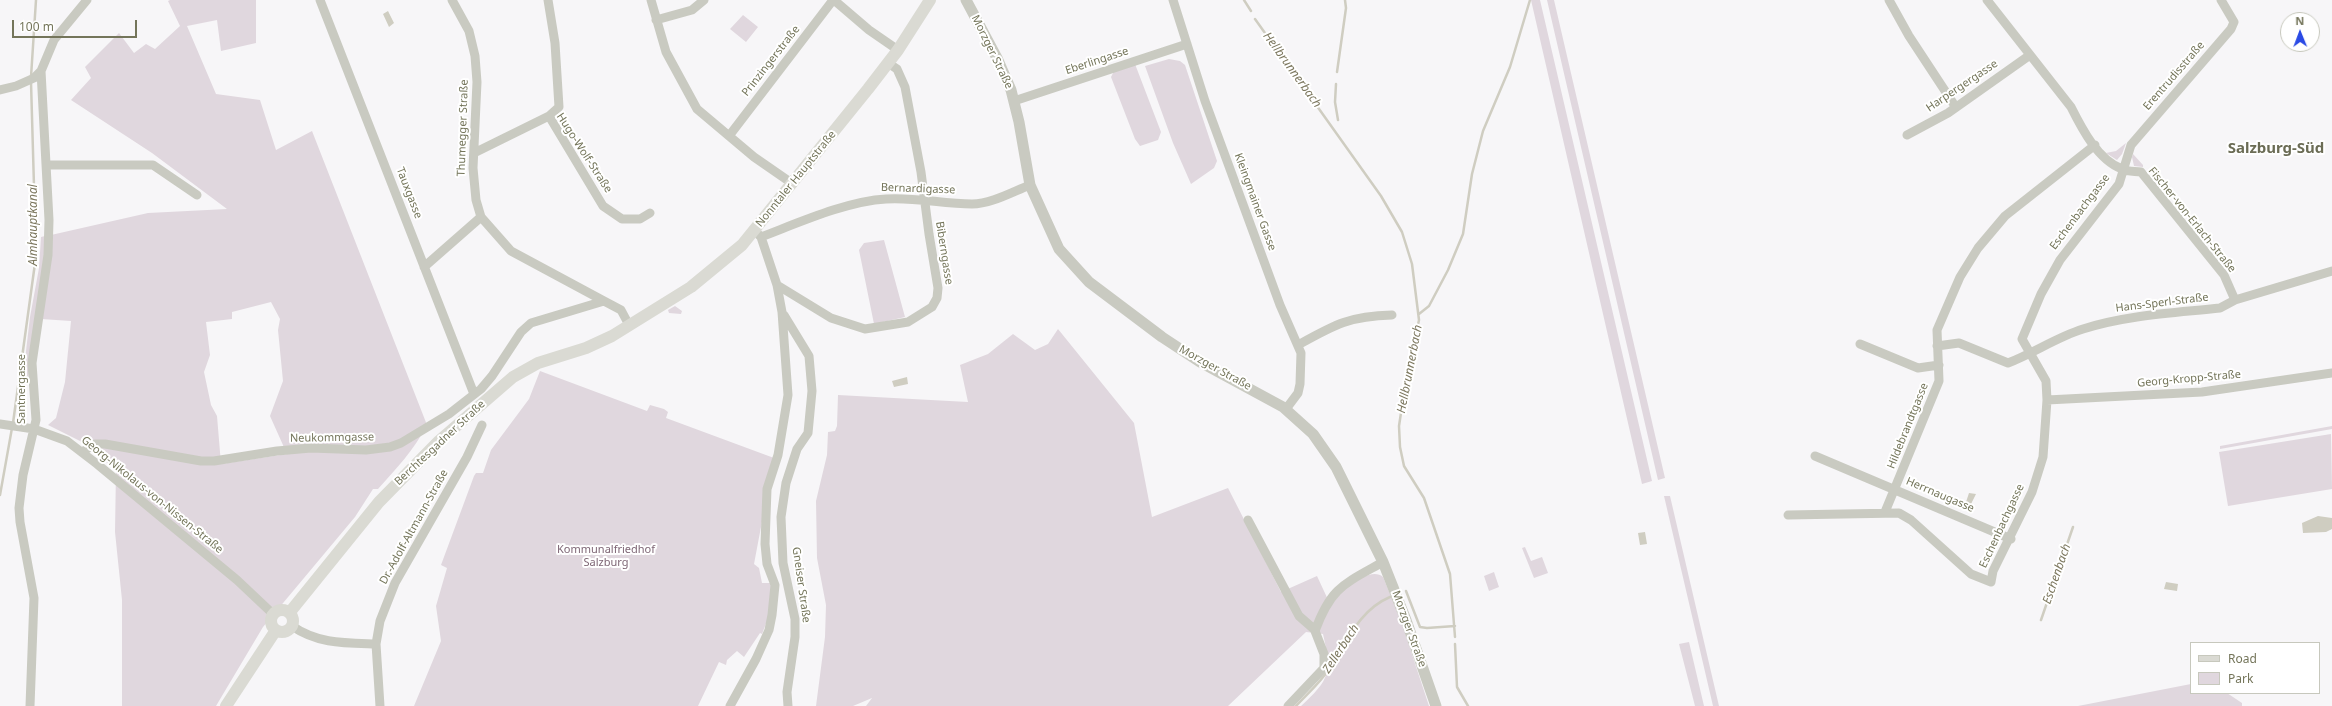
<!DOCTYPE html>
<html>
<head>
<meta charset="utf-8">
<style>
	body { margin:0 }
	#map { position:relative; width:2332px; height:706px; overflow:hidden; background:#f7f6f8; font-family:"Noto Sans",sans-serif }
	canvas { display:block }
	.legend { position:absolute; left:2190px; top:642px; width:130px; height:52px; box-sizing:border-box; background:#fff; border:1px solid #c7c8bd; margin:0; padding:5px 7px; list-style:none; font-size:12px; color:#74755a }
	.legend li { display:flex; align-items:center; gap:8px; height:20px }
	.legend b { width:20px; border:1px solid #c7c8bd }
	.north { position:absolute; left:2280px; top:12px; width:40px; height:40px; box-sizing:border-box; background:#fff; border:1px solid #c7c8bd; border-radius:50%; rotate:359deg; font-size:11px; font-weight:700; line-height:16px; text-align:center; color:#74755a }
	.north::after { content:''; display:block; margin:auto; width:14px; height:18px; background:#2a4ae5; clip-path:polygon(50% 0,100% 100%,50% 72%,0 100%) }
	.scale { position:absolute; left:12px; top:20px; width:125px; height:18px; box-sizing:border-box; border:2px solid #74755a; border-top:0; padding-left:5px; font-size:12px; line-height:14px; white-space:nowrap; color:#74755a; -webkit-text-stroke:3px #fff; paint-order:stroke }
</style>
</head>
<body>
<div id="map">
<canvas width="2332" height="706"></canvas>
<ul class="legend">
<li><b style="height:5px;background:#dadad3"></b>Road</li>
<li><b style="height:11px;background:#e0d7de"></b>Park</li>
</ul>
<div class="north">N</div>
<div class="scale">100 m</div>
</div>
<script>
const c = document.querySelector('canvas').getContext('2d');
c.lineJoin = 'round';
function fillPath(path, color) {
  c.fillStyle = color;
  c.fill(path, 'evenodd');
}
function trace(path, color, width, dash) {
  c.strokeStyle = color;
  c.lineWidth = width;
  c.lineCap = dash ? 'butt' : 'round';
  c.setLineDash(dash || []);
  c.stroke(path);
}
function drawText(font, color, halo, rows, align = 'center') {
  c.font = font + ' "Noto Sans",sans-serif';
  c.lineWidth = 4;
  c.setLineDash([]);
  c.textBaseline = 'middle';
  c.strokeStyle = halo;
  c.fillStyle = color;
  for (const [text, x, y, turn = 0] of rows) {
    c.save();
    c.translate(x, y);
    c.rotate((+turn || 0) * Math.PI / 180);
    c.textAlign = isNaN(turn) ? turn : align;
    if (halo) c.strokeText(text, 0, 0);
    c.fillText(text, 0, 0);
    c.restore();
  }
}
const green = new Path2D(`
	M170,0H256V43L221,51L217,20L187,26L216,94L260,100L276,150L312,131L427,425C414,450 396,469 378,489H373L355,517L263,627L216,706H122V600L115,532L116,470L80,441L48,425L56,418L65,382L71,321L41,319L51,235L148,213L227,209L152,153L71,100L91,78L85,67L119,33L134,53L146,44L155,49L180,26L168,1ZM271,302L280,319L278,330L283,381L270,416L287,454L221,464L217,416L211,405L204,372L210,355L206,322L232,319V312Z
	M1531,0H1540L1652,481L1642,484Z
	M1547,0H1554L1665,478L1658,480Z
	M743,15L758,27L746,42L730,29Z
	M1169,59L1180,61L1185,65L1217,161L1214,168L1191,184L1173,143L1145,66Z
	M1135,64L1161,132L1158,140L1140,146L1135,139L1111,77L1114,71Z
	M2126,143L2122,154L2117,160L2106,153L2116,151Z
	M2133,154L2143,165V167L2134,166L2132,157Z
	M45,236V254L22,419H18L30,317L39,268L41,237Z
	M884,240L905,317L874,324L859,250L864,243Z
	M675,306L682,311L681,314L669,313L668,310Z
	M1058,329L1134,423L1152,517L1228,488L1281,592L1317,576L1330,604C1339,593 1369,565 1383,577L1400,618L1429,706H1301C1330,679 1332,673 1323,634L1306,632L1228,706H866L872,698L853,706H816L825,637L826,605L817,558L816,501L827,455L828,432L835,431L837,426L838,395L968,402L960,365L988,354L1013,334L1035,350L1048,344Z
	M540,371L647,411L650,405L664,409L668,412L666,418L774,458L754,564L759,568L762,583H771L770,613L762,634L760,633L744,657L737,651L727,660L726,665L719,662L698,706H414L441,641L436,606L447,568L441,565L474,476L476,473H483L491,450L529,399Z
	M2332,426V429L2220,449V446Z
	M2331,434L2332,489L2228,506L2219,452Z
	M1664,496H1670L1719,706H1713Z
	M1525,547L1531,561L1542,557L1548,573L1534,578L1522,548Z
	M1494,572L1499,587L1489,591L1484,576Z
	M1689,642L1704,706H1695L1679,644Z
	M2191,684V693H2227L2242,703V706H2078Z`);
const water = new Path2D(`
	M388,11L394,23L389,27L383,14Z
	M907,377L908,384L894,387L892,381Z
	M1969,493L1976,494L1969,508L1965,505Z
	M2318,516L2332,518V529L2326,532L2303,533L2302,523Z
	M1645,532L1647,544L1640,545L1638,533Z
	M2166,582L2178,584L2177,591L2164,589Z`);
const stream = new Path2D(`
	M1244,0L1251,11
	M1255,19L1381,196L1402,232L1412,264L1419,320L1406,380L1399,426L1400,447L1404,466L1424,498L1450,574L1455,637
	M1337,72L1346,8L1345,0
	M31,77L36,0
	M1336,84L1335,102L1338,120
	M1419,314L1429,306L1448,270L1463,234L1472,174L1483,131L1510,67L1530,0
	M13,423L36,256L31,82
	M0,495L12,428
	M1406,591L1420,627L1427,628L1455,626
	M2041,620L2073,527
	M1455,644L1457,687L1468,706
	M1296,706C1307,694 1320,683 1329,669C1347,642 1359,610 1390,597`);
const minor = new Path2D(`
	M320,0L474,394
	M452,0L469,31L475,56L477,82L473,168L476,200L481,217L511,251L604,301L621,310L629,325
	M548,0L555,43L559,107L549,116
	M651,0L666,52L697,109L754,157L793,184
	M834,0L869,30L898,50
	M1173,0L1205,101L1280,305L1301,353L1300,384L1298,393L1286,409
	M1889,0L1909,36L1955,106
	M1987,0L2071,107C2082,129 2098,160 2122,169C2128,172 2135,171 2141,172L2224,275L2235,300
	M656,20L692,10L704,0
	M0,90L16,86L34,78L41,71L54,40L87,0
	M1014,101L1187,44
	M1907,135L1948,113L2030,55
	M729,136L833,0
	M474,153L549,116L603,206L622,219H640L650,213
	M46,165H153L197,195
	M761,237C798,223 847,201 886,199C915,197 943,204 972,204C991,204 1012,192 1030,185
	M424,267L481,217
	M777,285L831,318L865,329L908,322L932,307L937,298L938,288L929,234L921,172L905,87L897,69L888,63
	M784,315L809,356L812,391L808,433L797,449L786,483L781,517L783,563L795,619V637L787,692L788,706
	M1860,344L1918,368L1939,365
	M1298,345C1334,325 1349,316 1392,315
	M1937,346L1959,343L2008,363C2034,353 2057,337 2083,329C2127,315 2174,313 2220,308L2235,300L2332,271
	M2047,400L2202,392L2332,373
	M0,424L34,429L67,441L97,464L237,580L273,614
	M82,452L95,444H105L201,461H214L277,451L311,448L366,450L390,447L401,443L449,414L481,389L492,376L521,332L531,323L604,301
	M1815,456L2011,539
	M1885,512L1939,381L1937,330L1960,277L1978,248L2005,216L2095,145
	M1788,515L1899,513L1911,520L1971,574L1991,582L1993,571L2032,492L2043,457L2047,400L2046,381L2022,339L2041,294L2060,260L2119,184L2131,145L2231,29L2234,22L2221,0
	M1248,520L1299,616L1315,630
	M292,626C318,644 345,643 376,644
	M30,706L34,598L20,522L19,508L23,475L36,420L32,363L48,255L49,220L41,71
	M380,706L376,644L380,621L395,583L467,457L482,425
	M730,706L756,659L769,630L772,615L775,585L767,564L765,544L767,489L778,455L788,395L782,312L777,285L761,237L755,231
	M1288,706L1324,668V654L1315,631C1331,587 1344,584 1383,562`);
const tertiary = new Path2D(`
	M966,0L997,58L1011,90L1019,122L1030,185L1059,249L1089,282L1162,337L1200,362L1283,407L1313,434L1336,467L1383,562L1406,620L1436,706`);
const secondary = new Path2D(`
	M271 621a11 11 0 1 1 22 0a11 11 0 1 1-22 0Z
	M290,612L379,502L439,441L513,377L538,363L586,348L612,336L691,287L742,245L868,89L898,50L930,0
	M226,706L276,630`);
const streetNames = [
	["Morzger Straße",992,52,64],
	["Prinzingerstraße",771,61,-52],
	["Eberlingasse",1097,61,-18],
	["Erentrudisstraße",2174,76,-49],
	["Harpergergasse",1962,86,-34],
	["Thumegger Straße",463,128,-88],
	["Hugo-Wolf-Straße",584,153,57],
	["Nonntaler Hauptstraße",796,179,-51],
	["Bernardigasse",918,189,2],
	["Tauxgasse",409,193,69],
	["Kleingmainer Gasse",1255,202,70],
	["Eschenbachgasse",2080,212,-53],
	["Fischer-von-Erlach-Straße",2192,220,51],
	["Biberngasse",944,253,81],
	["Hans-Sperl-Straße",2162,303,-7],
	["Morzger Straße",1215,368,29],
	["Georg-Kropp-Straße",2189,379,-5],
	["Santnergasse",22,389,-90],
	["Hildebrandtgasse",1908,426,-68],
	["Neukommgasse",332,438,-1],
	["Berchtesgadner Straße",440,443,-43],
	["Georg-Nikolaus-von-Nissen-Straße",152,495,39],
	["Herrnaugasse",1940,495,23],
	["Eschenbachgasse",2002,526,-65],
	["Dr.-Adolf-Altmann-Straße",414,527,-61],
	["Gneiser Straße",801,585,82],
	["Morzger Straße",1409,629,70]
];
const parkNames = [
	["Kommunalfriedhof",606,550],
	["Salzburg",606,563]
];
const waterNames = [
	["Hellbrunnerbach",1292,70,54],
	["Almhauptkanal",34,225,-90],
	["Hellbrunnerbach",1410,369,-79],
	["Eschenbach",2057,574,-71],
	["Zellerbach",1341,649,-57]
];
const districtNames = [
	["Salzburg-Süd",2276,149]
];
fillPath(green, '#e0d7de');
fillPath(water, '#cfcdc1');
trace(stream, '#cfcdc1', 2.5);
trace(minor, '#c9cac1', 9);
trace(tertiary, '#c9cac1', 11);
trace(secondary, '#dadad3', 12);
drawText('11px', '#74755a', '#fff', streetNames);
drawText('11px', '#7e6675', '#fff', parkNames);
drawText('italic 12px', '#7c775e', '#fff', waterNames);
drawText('bold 15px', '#6b6c55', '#fff', districtNames);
</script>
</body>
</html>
